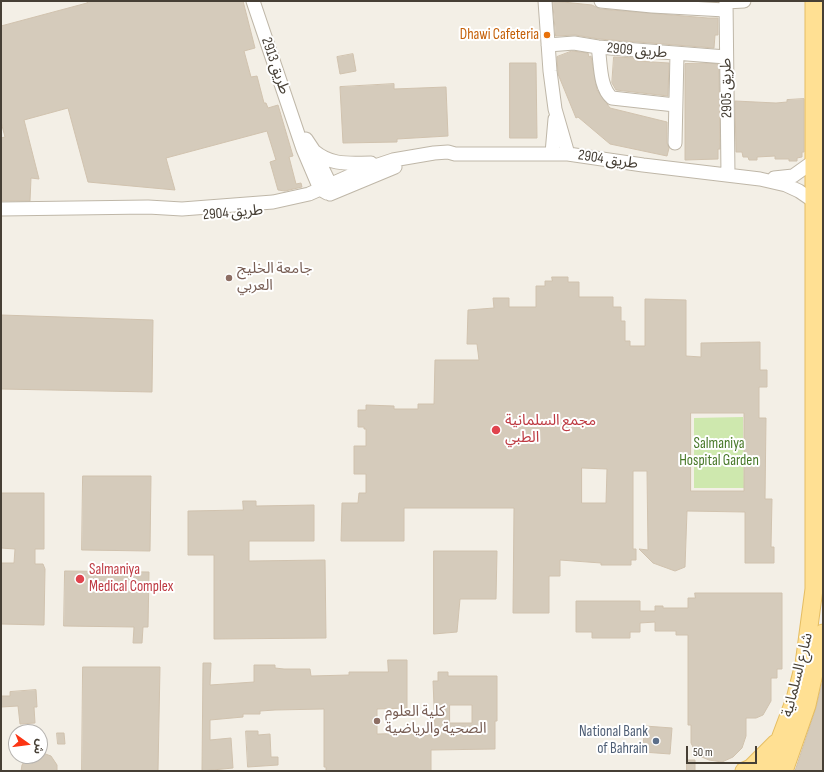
<!DOCTYPE html>
<html>
<head>
<meta charset="utf-8">
<style>
	body { margin:0 }
	#map { position:relative; width:824px; height:772px; overflow:hidden; background:#f3efe6; font-family:"Sofia Sans Condensed","Noto Sans Arabic",sans-serif }
	canvas { display:block }
	.frame { position:absolute; inset:0; border:2px solid #463f35; pointer-events:none }
	.north { position:absolute; left:8px; top:724px; width:40px; height:40px; box-sizing:border-box; background:#fff; border:1px solid #b5b2ae; border-radius:50%; rotate:104deg; font-size:11px; font-weight:700; line-height:16px; text-align:center; color:#463f35 }
	.north::after { content:''; display:block; margin:auto; width:14px; height:18px; background:#fc3514; clip-path:polygon(50% 0,100% 100%,50% 72%,0 100%) }
	.scale { position:absolute; left:686px; top:746px; width:71px; height:18px; box-sizing:border-box; border:2px solid #463f35; border-top:0; padding-left:5px; font-size:12px; line-height:14px; white-space:nowrap; color:#463f35; -webkit-text-stroke:3px #fff; paint-order:stroke }
</style>
</head>
<body>
<div id="map">
<canvas width="824" height="772"></canvas>
<div class="frame"></div>
<div class="north">ش</div>
<div class="scale">50 m</div>
</div>
<script>
const c = document.querySelector('canvas').getContext('2d');
c.lineJoin = 'round';
function fillPath(path, color) {
  c.fillStyle = color;
  c.fill(path, 'evenodd');
}
function trace(path, color, width, dash) {
  c.strokeStyle = color;
  c.lineWidth = width;
  c.lineCap = dash ? 'butt' : 'round';
  c.setLineDash(dash || []);
  c.stroke(path);
}
function drawText(font, color, halo, rows, align = 'center') {
  c.font = font + ' "Sofia Sans Condensed","Noto Sans Arabic",sans-serif';
  c.lineWidth = 4;
  c.setLineDash([]);
  c.textBaseline = 'middle';
  c.strokeStyle = halo;
  c.fillStyle = color;
  for (const [text, x, y, turn = 0] of rows) {
    c.save();
    c.translate(x, y);
    c.rotate((+turn || 0) * Math.PI / 180);
    c.textAlign = isNaN(turn) ? turn : align;
    if (halo) c.strokeText(text, 0, 0);
    c.fillText(text, 0, 0);
    c.restore();
  }
}
const green = new Path2D(`
	M743,417L744,488H694V418Z`);
const building = new Path2D(`
	M87,1H243L255,48L244,51L251,77L257,76L264,103H266L268,108L278,105L293,156L289,157L296,184L301,183L302,187L285,191L278,190L270,162L276,160L267,131L166,158L175,190L88,182L68,108L24,120L39,179L31,178L30,201H1V138L5,137L1,122V26L87,3Z
	M553,1L592,5L600,9L708,18H718V35H715L714,48L599,39L575,35L556,36Z
	M572,51L588,53L589,57L591,56L597,90L610,108L667,122V143L669,148L667,156L610,144L578,117L576,118L558,74L557,57Z
	M353,54L356,71L340,74L337,57Z
	M614,57L637,58V61L669,63L668,96L616,90L612,83Z
	M510,63H536L537,138H510Z
	M706,63L719,64L720,149H718V159L685,160V64Z
	M394,84V89L446,87L448,136L397,139V142L343,143L340,87Z
	M804,99V152H802V157L797,158V161H789V159H775V156L757,157V160H749L748,157H743L742,152H736L735,101L776,103L787,102V100Z
	M552,277H568V282H579V297H613V307H621V321H625V341H630V346H645V299L686,300V356L701,357V343L760,342V370H767V387H759V418H766L765,499H772L771,547H774V563H745V512L687,511L685,567L675,571L653,563L639,549L648,550L647,471H633V549H636V560H631V565H601V563L560,560V576H549V613H513L514,508H404V541H341L342,503H358L359,493H366V474H354V446H366V429H364V427H358V410H366V405L394,406V409H418V404H434L435,360H479L477,344H467L468,310L494,308L493,298H509V307H536V286H545V281H552ZM691,413H744V491H691ZM582,468L607,469L606,503H582Z
	M1,315L153,320L152,392L1,389Z
	M83,476H151L150,551L82,550Z
	M1,493H44V549H35V564H43L45,569L44,625L1,624V563H14L15,549L1,548Z
	M243,501H256V506L314,505V541H249V561L325,560L326,638L214,639V555H188V511L243,510Z
	M434,551H497L496,599H460L457,632L434,634Z
	M65,571L149,572L148,627H143L142,643H133L134,627L64,626Z
	M695,593H782V669H777V678H771V701L763,715L756,718H746V736L742,748L733,757L722,762L709,760L697,755L691,743V725H688V635H676V631H655V622L640,623V632H630V638H592V632H576V601H640V611H655V606H663V608H688V598H695Z
	M388,660H407V708L377,709V734L420,733V730H435L433,681H438V672H448V676H497V721H495V749L431,750V771H326V767H324V709L275,710L260,711V714H243V717L210,720V740L231,738L233,768L202,771L203,663H211L210,685L254,682V665H275V668L284,669H310L311,676L349,675V672H388ZM450,705H472V723H450Z
	M83,667H160L158,771H82Z
	M823,679V771H795L816,708Z
	M36,690L37,707H34L35,723L20,724L18,706L1,707V696H10V692Z
	M645,726L672,728L670,754L643,752Z
	M246,731H258V735L270,734L271,757H278V765L248,767Z
	M57,733H64L65,744H58Z
	M40,752L51,756L57,765V771H21L22,765L28,756H40Z
	M687,760H695V771H687Z`);
const minor = new Path2D(`
	M253,1L303,149L320,189L327,193
	M545,1L550,71L555,109L568,154
	M601,1L652,6L725,10
	M726,1L728,175
	M726,2L744,1
	M548,45L574,43L598,47L726,57
	M598,47C601,63 599,87 612,98L675,105
	M306,139L314,151L330,184L328,192
	M675,143L677,54
	M314,151C332,166 349,163 371,163
	M552,153L555,119
	M774,178L793,176L814,161
	M330,194L395,167
	M1,209L148,207L182,209L273,202L309,194L363,170L393,160L434,153L448,152L455,154H568L643,165L760,179L786,185L799,191L815,202`);
const major = new Path2D(`
	M744,771L751,768L776,743
	M768,771L795,699L804,664L814,589V1
	M784,771L807,705L823,633`);
const markers = [
	[547,35,4,"#e8710a"],
	[229,278,4,"#8d6e63"],
	[496,430,5,"#e0444e"],
	[80,579,5,"#e0444e"],
	[377,721,4,"#8d6e63"],
	[656,741,4,"#5c6f8a"]
];
const foodNames = [
	["Dhawi Cafeteria",539,35]
];
const streetNames = [
	["طريق 2909",637,51,5],
	["طريق 2913",275,66,71],
	["طريق 2905",727,88,-91],
	["طريق 2904",608,160,9],
	["طريق 2904",233,213,-5],
	["شارع السلمانية",798,675,-76]
];
const educationNames = [
	["جامعة الخليج",237,269],
	["العربي",237,286],
	["كلية العلوم",385,712],
	["الصحية والرياضية",385,729]
];
const healthNames = [
	["مجمع السلمانية",505,421],
	["الطبي",505,438],
	["Salmaniya",89,570],
	["Medical Complex",89,587]
];
const parkNames = [
	["Salmaniya",719,444],
	["Hospital Garden",719,461]
];
const serviceNames = [
	["National Bank",648,732],
	["of Bahrain",648,749]
];
fillPath(green, '#cee8ae');
fillPath(building, '#d5cbbb');
trace(building, '#d0c2ae', 1);
trace(minor, '#bfb7a8', 15);
trace(major, '#e5bd62', 19);
trace(minor, '#fff', 13);
trace(major, '#ffe093', 17);
for (const [x, y, r, color] of markers) {
  const dot = new Path2D();
  dot.arc(x, y, r, 0, 2 * Math.PI);
  c.fillStyle = color;
  c.fill(dot);
  trace(dot, '#fff', 1.5);
}
drawText('15px', '#c56008', '#fff', foodNames, 'right');
drawText('15px', '#463f35', '#fff', streetNames);
drawText('15px', '#785e54', '#fff', educationNames, 'left');
drawText('15px', '#be3a42', '#fff', healthNames, 'left');
drawText('15px', '#477828', '#fff', parkNames);
drawText('15px', '#4e5e75', '#fff', serviceNames, 'right');
</script>
</body>
</html>
